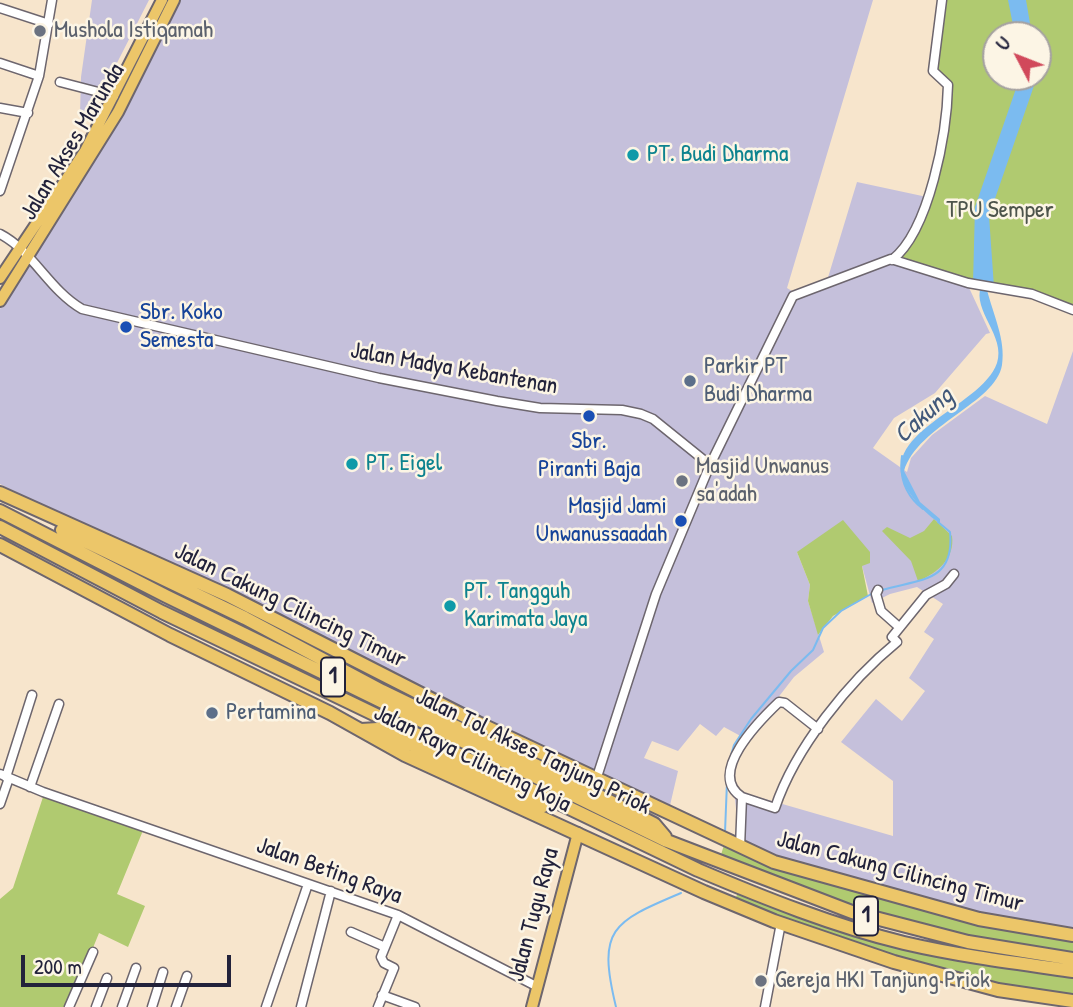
<!DOCTYPE html>
<html>
<head>
<meta charset="utf-8">
<style>
	body { margin:0 }
	#map { position:relative; width:1073px; height:1007px; overflow:hidden; background:#f7e5cc; font-family:"Patrick Hand",sans-serif }
	canvas { display:block }
	.north { position:absolute; left:982px; top:21px; width:70px; height:70px; box-sizing:border-box; background:#fcf5e5; border:2px solid #a5a1a1; border-radius:50%; rotate:312deg; font-size:19px; font-weight:700; line-height:28px; text-align:center; color:#22223b }
	.north::after { content:''; display:block; margin:auto; width:24px; height:32px; background:#d1495b; clip-path:polygon(50% 0,100% 100%,50% 72%,0 100%) }
	.scale { position:absolute; left:21px; top:955px; width:210px; height:32px; box-sizing:border-box; border:4px solid #22223b; border-top:0; padding-left:9px; font-size:21px; line-height:24px; white-space:nowrap; color:#22223b; -webkit-text-stroke:5px #fcf5e5; paint-order:stroke }
</style>
</head>
<body>
<div id="map">
<canvas width="1073" height="1007"></canvas>
<div class="north">U</div>
<div class="scale">200 m</div>
</div>
<script>
const c = document.querySelector('canvas').getContext('2d');
c.lineJoin = 'round';
function fillPath(path, color) {
  c.fillStyle = color;
  c.fill(path, 'evenodd');
}
function trace(path, color, width, dash) {
  c.strokeStyle = color;
  c.lineWidth = width;
  c.lineCap = dash ? 'butt' : 'round';
  c.setLineDash(dash || []);
  c.stroke(path);
}
function drawText(font, color, halo, rows, align = 'center') {
  c.font = font + ' "Patrick Hand",sans-serif';
  c.lineWidth = 5;
  c.setLineDash([]);
  c.textBaseline = 'middle';
  c.strokeStyle = halo;
  c.fillStyle = color;
  for (const [text, x, y, turn = 0] of rows) {
    c.save();
    c.translate(x, y);
    c.rotate((+turn || 0) * Math.PI / 180);
    c.textAlign = isNaN(turn) ? turn : align;
    if (halo) c.strokeText(text, 0, 0);
    c.fillText(text, 0, 0);
    c.restore();
  }
}
const industrial = new Path2D(`
	M92,0H149L91,114L80,113L81,77Z
	M181,0H873L787,288L797,294L826,284L857,182L927,197L990,333L986,334L935,393L894,418L873,448L907,472L911,458L932,435L985,396L1047,424L1073,351V934L996,924L740,847L734,790L893,836V781L841,742L876,699L902,721L925,691L909,678L934,639L924,632L943,604L917,587L890,594L872,603L862,566L797,552L810,585L808,601L824,652L794,677L746,739L724,727L716,736L700,724L678,751L652,741L644,758L678,771L668,814L514,745L0,484V309L113,129Z`);
const green = new Path2D(`
	M942,0H1073V310L1032,294L968,283L892,260L914,237L944,131L948,85L933,71ZM996,35H1038V77H996Z
	M934,519L952,536C955,558 938,573 918,581L911,561L882,531L887,527L910,538L924,531Z
	M843,520L870,552V563L862,566L868,596L833,616L818,635L808,601L810,585L797,552Z
	M44,794L144,828L117,894L145,906L128,947L99,933L69,1007H0V899L13,888Z
	M724,845L816,875L1073,935V959L852,912L720,858Z
	M740,888L859,929L1073,971V1001L998,990L733,904Z`);
const water = new Path2D(`
	M1008,0H1026L1032,35H1015Z
	M1020,77H1037L989,216L994,287L989,286L987,290C993,314 1006,340 1002,365C996,403 918,425 904,471L920,502L940,519V523C928,516 917,504 909,492C870,433 981,409 997,363C1006,336 972,311 981,286L973,283L975,207Z`);
const stream = new Path2D(`
	M902,456C899,478 905,495 923,509
	M882,590C919,579 955,583 950,532L938,522
	M730,759L734,745L751,719L791,671L813,650L823,628L841,611L873,593
	M725,832L727,782
	M616,1007C597,929 612,922 681,893`);
const minor = new Path2D(`
	M0,8L49,24
	M0,63L39,76
	M60,82L114,96
	M0,108L28,113
	M0,191L39,76L52,0
	M0,234C33,251 49,290 82,309L379,378L497,401L540,408L622,410L641,414L653,419L710,465L656,594L596,780
	M892,260C930,230 947,132 948,85L933,71L942,0
	M710,465L793,296L891,259L968,283L1032,294L1073,310
	M878,590L876,594L881,611L899,627
	M0,774L43,792L398,915L536,986
	M6,777L32,695
	M30,787L59,704
	M742,797L775,808C795,748 849,681 897,642L892,637L926,595L946,584L954,574
	M0,804L9,778
	M740,847L742,797C706,774 759,721 779,702L785,703L818,729
	M351,932L385,947
	M382,995L415,1007
	M69,1007L93,952
	M96,1007L107,978
	M122,1007L136,968
	M152,1007L163,972
	M176,1007L187,976
	M266,1007L308,884
	M301,1007L331,891
	M378,1007L394,968L384,963L381,957L398,915
	M765,1007L781,923`);
const major = new Path2D(`
	M0,278L85,151L162,0
	M0,301L118,112L174,0
	M532,1007L578,833`);
const highway = new Path2D(`
	M0,493L227,595L478,723L774,862L979,919L1073,935
	M0,511L166,596L667,841L852,912L968,942L1073,959
	M0,527L162,612L698,870C764,898 834,926 904,943C960,956 1016,963 1073,971
	M62,530L245,618L382,691L603,798L654,824L665,837
	M0,545L170,635L330,713L405,755L704,892L774,921L894,962L998,990L1073,1001
	M361,730L378,729L543,806`);
const markers = [
	[40,31,7,"#6b7280"],
	[633,155,7,"#0f9aa8"],
	[126,327,7,"#1a4fb4"],
	[690,381,7,"#5c6f8a"],
	[589,416,7,"#1a4fb4"],
	[352,464,7,"#0f9aa8"],
	[682,481,7,"#6b7280"],
	[681,521,7,"#1a4fb4"],
	[450,606,7,"#0f9aa8"],
	[212,713,7,"#5c6f8a"],
	[761,981,7,"#6b7280"]
];
const shields = [
	[333,677,24],
	[866,916,24]
];
const shieldNames = [
	["1",333,677],
	["1",866,916]
];
const worshipNames = [
	["Mushola Istiqamah",54,31],
	["Masjid Unwanus",696,467],
	["sa'adah",696,495],
	["Gereja HKI Tanjung Priok",775,981]
];
const streetNames = [
	["Jalan Akses Marunda",73,142,-59],
	["Jalan Madya Kebantenan",454,369,10],
	["Jalan Cakung Cilincing Timur",290,606,26],
	["Jalan Tol Akses Tanjung Priok",533,752,26],
	["Jalan Raya Cilincing Koja",472,759,26],
	["Jalan Beting Raya",329,871,20],
	["Jalan Cakung Cilincing Timur",900,872,15],
	["Jalan Tugu Raya",534,915,-75]
];
const cultureNames = [
	["PT. Budi Dharma",647,155],
	["PT. Eigel",366,464],
	["PT. Tangguh",464,592],
	["Karimata Jaya",464,620]
];
const parkNames = [
	["TPU Semper",1000,211]
];
const transitNames = [
	["Sbr. Koko",140,313],
	["Semesta",140,341],
	["Sbr.",589,442,"center"],
	["Piranti Baja",589,470,"center"],
	["Masjid Jami",667,507,"right"],
	["Unwanussaadah",667,535,"right"]
];
const serviceNames = [
	["Parkir PT",704,367],
	["Budi Dharma",704,395],
	["Pertamina",226,713]
];
const waterNames = [
	["Cakung",924,416,-42]
];
fillPath(industrial, '#c5c0db');
fillPath(green, '#b0ca70');
fillPath(water, '#7bbbf0');
trace(stream, '#7bbbf0', 2);
trace(minor, '#6d666e', 11);
trace(major, '#6d666e', 14);
trace(highway, '#6d666e', 16);
trace(minor, '#fff', 8);
trace(major, '#ecc669', 10);
trace(highway, '#ecc669', 12);
for (const [x, y, r, color] of markers) {
  const dot = new Path2D();
  dot.arc(x, y, r, 0, 2 * Math.PI);
  c.fillStyle = color;
  c.fill(dot);
  trace(dot, '#fcf5e5', 2.5);
}
for (const [x, y, w] of shields) {
  const box = new Path2D();
  box.roundRect(x - w / 2, y - 19.5, w, 39, 5);
  c.fillStyle = '#fcf5e5';
  c.fill(box);
  trace(box, '#22223b', 2);
}
drawText('bold 23px', '#22223b', null, shieldNames);
drawText('24px', '#5b616d', '#fcf5e5', worshipNames, 'left');
drawText('24px', '#22223b', '#fcf5e5', streetNames);
drawText('24px', '#0d838f', '#fcf5e5', cultureNames, 'left');
drawText('24px', '#4d544b', '#fcf5e5', parkNames);
drawText('24px', '#164399', '#fcf5e5', transitNames, 'left');
drawText('24px', '#4e5e75', '#fcf5e5', serviceNames, 'left');
drawText('italic 26px', '#41587a', '#fcf5e5', waterNames);
</script>
</body>
</html>
